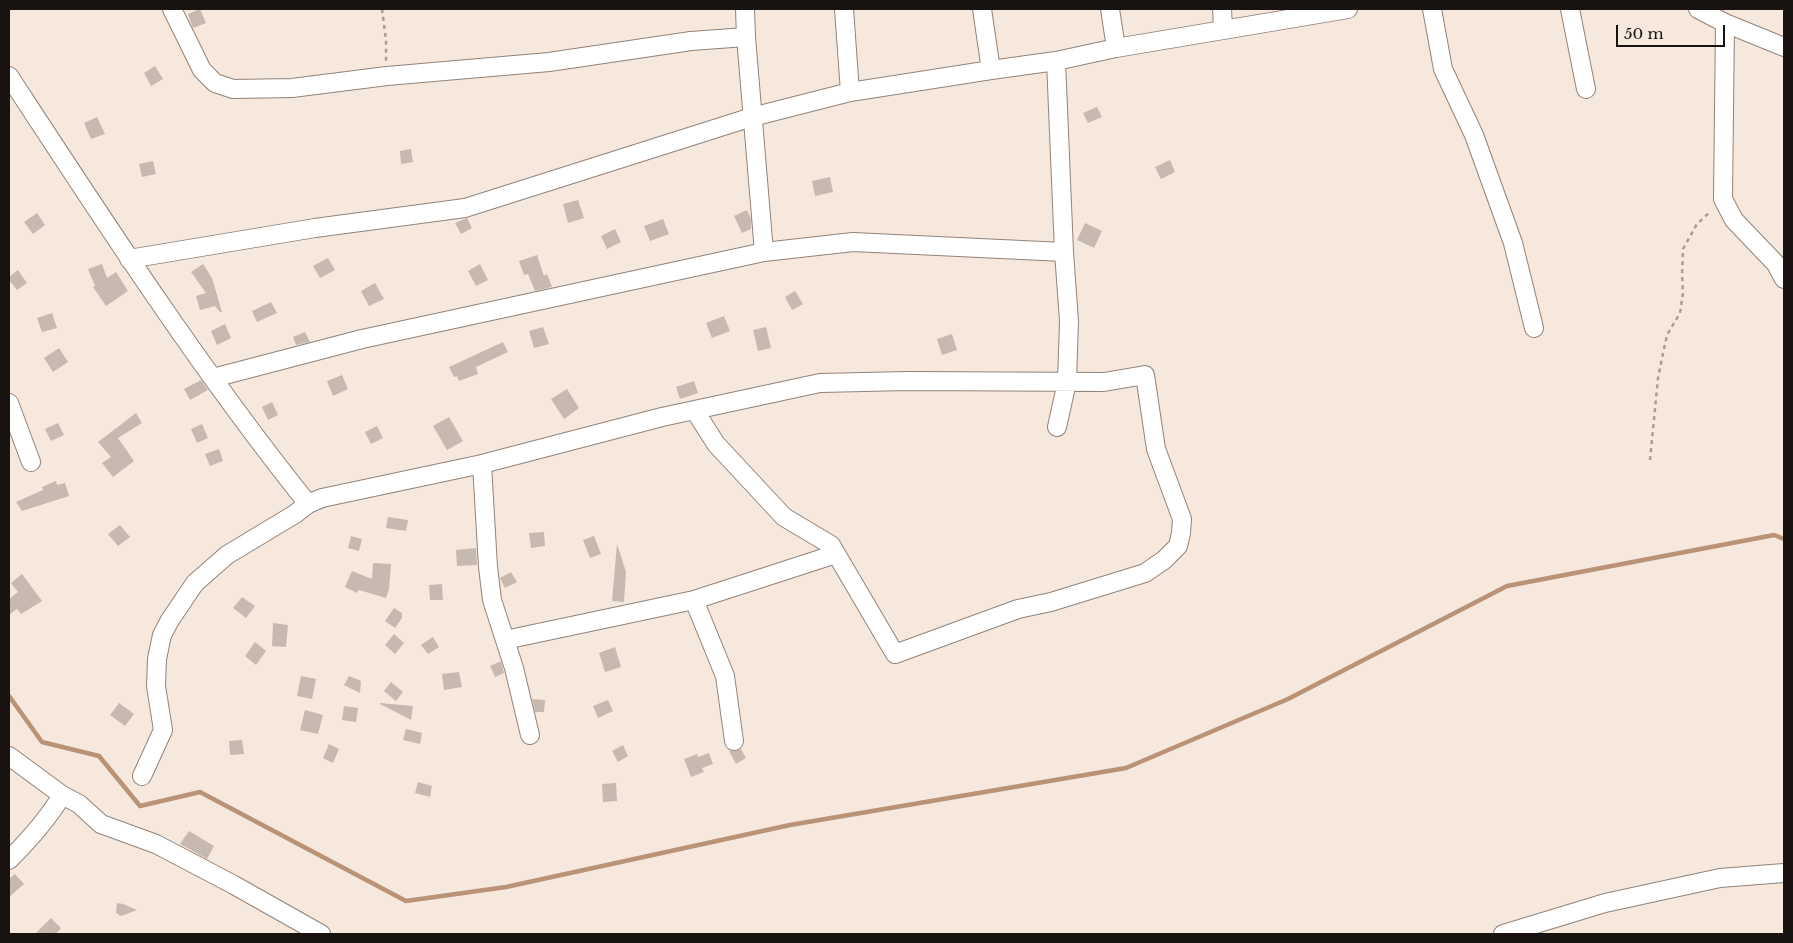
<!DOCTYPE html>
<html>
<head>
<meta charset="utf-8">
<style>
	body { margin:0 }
	#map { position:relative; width:1793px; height:943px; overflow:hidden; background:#f7e8de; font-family:"Libre Baskerville",serif }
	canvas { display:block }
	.frame { position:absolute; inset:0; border:10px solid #181310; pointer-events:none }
	.scale { position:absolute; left:1616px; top:25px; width:109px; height:22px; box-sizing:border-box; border:2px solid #181310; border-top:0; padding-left:6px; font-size:15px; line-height:18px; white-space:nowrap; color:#181310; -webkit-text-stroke:4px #f7e8de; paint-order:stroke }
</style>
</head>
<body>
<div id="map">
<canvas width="1793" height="943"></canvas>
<div class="frame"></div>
<div class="scale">50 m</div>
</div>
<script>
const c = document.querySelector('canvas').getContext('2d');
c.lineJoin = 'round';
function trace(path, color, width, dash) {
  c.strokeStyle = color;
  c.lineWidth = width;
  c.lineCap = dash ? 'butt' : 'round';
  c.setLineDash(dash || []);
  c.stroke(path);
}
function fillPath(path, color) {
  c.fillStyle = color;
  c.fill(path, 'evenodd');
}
const stream = new Path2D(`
	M9,696L42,742L99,756L140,806L200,792L406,901L506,887L790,825L1126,768L1288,699L1507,586L1774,535L1784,539`);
const building = new Path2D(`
	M200,9L206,23L193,28L188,14Z
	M155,66L163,79L151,86L144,73Z
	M1097,107L1102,117L1088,123L1083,113Z
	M97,117L105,134L91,139L84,123Z
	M411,149L413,162L401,164L400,151Z
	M1170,160L1175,172L1161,179L1155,167Z
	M153,161L156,174L142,177L139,164Z
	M830,177L833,192L815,196L812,181Z
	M578,200L584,218L568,223L563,204Z
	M747,210L751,219V229L742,233L734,216Z
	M37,213L45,225L33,234L24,222Z
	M467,218L472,228L461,234L455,223Z
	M663,219L669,234L650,241L644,226Z
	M1085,223L1102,231L1094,248L1077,240Z
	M615,229L621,242L607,249L601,236Z
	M537,255L544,276L547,274L552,287L535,291L528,274L524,275L519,261Z
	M328,258L335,270L320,278L313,266Z
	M102,264L107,278L116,272L128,291L106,306L93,287L95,286L88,269Z
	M203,264L212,278L222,312H220L215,306L200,310L196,296L206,293L191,272Z
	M480,264L488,280L476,286L468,271Z
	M18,270L27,283L17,290L9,280V277Z
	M375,283L384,299L369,306L361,291Z
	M795,291L803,304L792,310L785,297Z
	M271,302L277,313L257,322L252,311Z
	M52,313L57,328L42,332L37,318Z
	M724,316L730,331L712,338L706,323Z
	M225,324L231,338L217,345L211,331Z
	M543,327L549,344L534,348L529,331Z
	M766,327L771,348L758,351L753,330Z
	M305,332L310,342L296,345L293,337Z
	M952,334L957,350L942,355L937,339Z
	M503,342L508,352L476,367L478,374L459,381L457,376L454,377L449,367Z
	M59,348L68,362L53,372L44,358Z
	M342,375L348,389L333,396L327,381Z
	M201,380L208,390L190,400L184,389Z
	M694,381L698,393L680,399L676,387Z
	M567,389L579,408L564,419L551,399Z
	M272,402L278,415L268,420L262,407Z
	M136,413L142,423L118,438L134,461L113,477L102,463L111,457L98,442Z
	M449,417L463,441L447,450L433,426Z
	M58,423L64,435L51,441L45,429Z
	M202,424L208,438L197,443L191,429Z
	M377,426L383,438L371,444L365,432Z
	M219,449L223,461L210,466L205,454Z
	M56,481L57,485L65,483L69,496L22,511L16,502L43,490L42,487Z
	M388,517L408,520L406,531L386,528Z
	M120,525L130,537L118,546L108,534Z
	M544,532L545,546L531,548L529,533Z
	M351,536L362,539L359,551L348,548Z
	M594,536L601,554L590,558L583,540Z
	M617,544L626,572L624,602L612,601Z
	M476,548L477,565L457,566L456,550Z
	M373,563L391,564L389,589L386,598L359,590L357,593L345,587L352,571L372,579Z
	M511,572L517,582L505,588L500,578Z
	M22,574L42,601L21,614L17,609L9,615V599L18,592L11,583Z
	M442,584L443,600H430L429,585Z
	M242,597L255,606L246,618L233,608Z
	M394,608L402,613V618L395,628L385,621Z
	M273,623L288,625L286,647L272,646Z
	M394,634L404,643L395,654L385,645Z
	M433,637L439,647L428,654L421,645Z
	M255,642L266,651L256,665L245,656Z
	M615,647L621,667L605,672L599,653Z
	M501,661L504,673L495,677L490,666Z
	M459,672L462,687L444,690L442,674Z
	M301,676L316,679L312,699L297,696Z
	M349,676L361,681L360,693L344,685Z
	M391,682L403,692L396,701L384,691Z
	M532,699L545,700L544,712H535Z
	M608,700L613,711L598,718L593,706Z
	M119,703L134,714L125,726L110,715Z
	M380,703L413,706L411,720L380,704Z
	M344,706L358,708L356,722L342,720Z
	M305,710L323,715L318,734L300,730Z
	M406,729L422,733L420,744L403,740Z
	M242,740L244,754L230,755L229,741Z
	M329,744L339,749L333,763L323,758Z
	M623,745L628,756L618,762L612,751Z
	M741,749L746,758L736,764L729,751H736Z
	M709,753L713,764L702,768L704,772L691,777L684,759L697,754L698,757Z
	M418,782L432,786L430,797L415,793Z
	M616,783L617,801L603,802L602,784Z
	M189,831L214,846L207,859L180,844Z
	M15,874L24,884L9,897V879Z
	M117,903L123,904L137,910L121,916L116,913Z
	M51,918L61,928L56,934H35Z`);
const path = new Path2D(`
	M382,9L386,40V62
	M1650,460L1658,378L1665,344L1667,335L1680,313L1683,293L1682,275L1683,249L1697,224L1711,211`);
const street = new Path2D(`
	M172,9L202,70L215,83L233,89L292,88L387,76L549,62L691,41L746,37
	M745,9L746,37L764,252
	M844,9L850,92
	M982,9L991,70
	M1110,9L1116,48
	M1222,9L1223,29
	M1432,9L1443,69L1474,135L1513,243L1534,328
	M1570,9L1586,89
	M1698,9L1725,23L1784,47
	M1725,23L1723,199L1734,220L1776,264L1784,279
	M1056,61L1064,252L1069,321L1067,382L1057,427
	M9,76C104,221 199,368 308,504
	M129,259L315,228L465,208L752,117L850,92L991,70L1056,61L1116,48L1348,9
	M213,378L362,339L764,252L853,242L1064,252
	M9,403L31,462
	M482,464L488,567L492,600L514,668L530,735
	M694,600L725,676L734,741
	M505,640L694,600L836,554
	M9,756L62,795L79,804L101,824L156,844L234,885L321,934
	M142,776L163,730L156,686L157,659L162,635L170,620L195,583L227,555L295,514L308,504L322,498L482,464L662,417L820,383L908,381L1104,382L1145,375L1156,449L1182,519L1181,533L1178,546L1164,560L1145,573L1051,602L1018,609L895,654L831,545L784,517L716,444L695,411
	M9,860C29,840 48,819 62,795
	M1503,934L1605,903L1720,878L1784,873`);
trace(stream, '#ba9275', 4.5);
fillPath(building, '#c7b9af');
trace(street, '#90837a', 20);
trace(path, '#a89c95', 2.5, [4, 4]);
trace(street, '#fff', 18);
</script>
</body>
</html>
